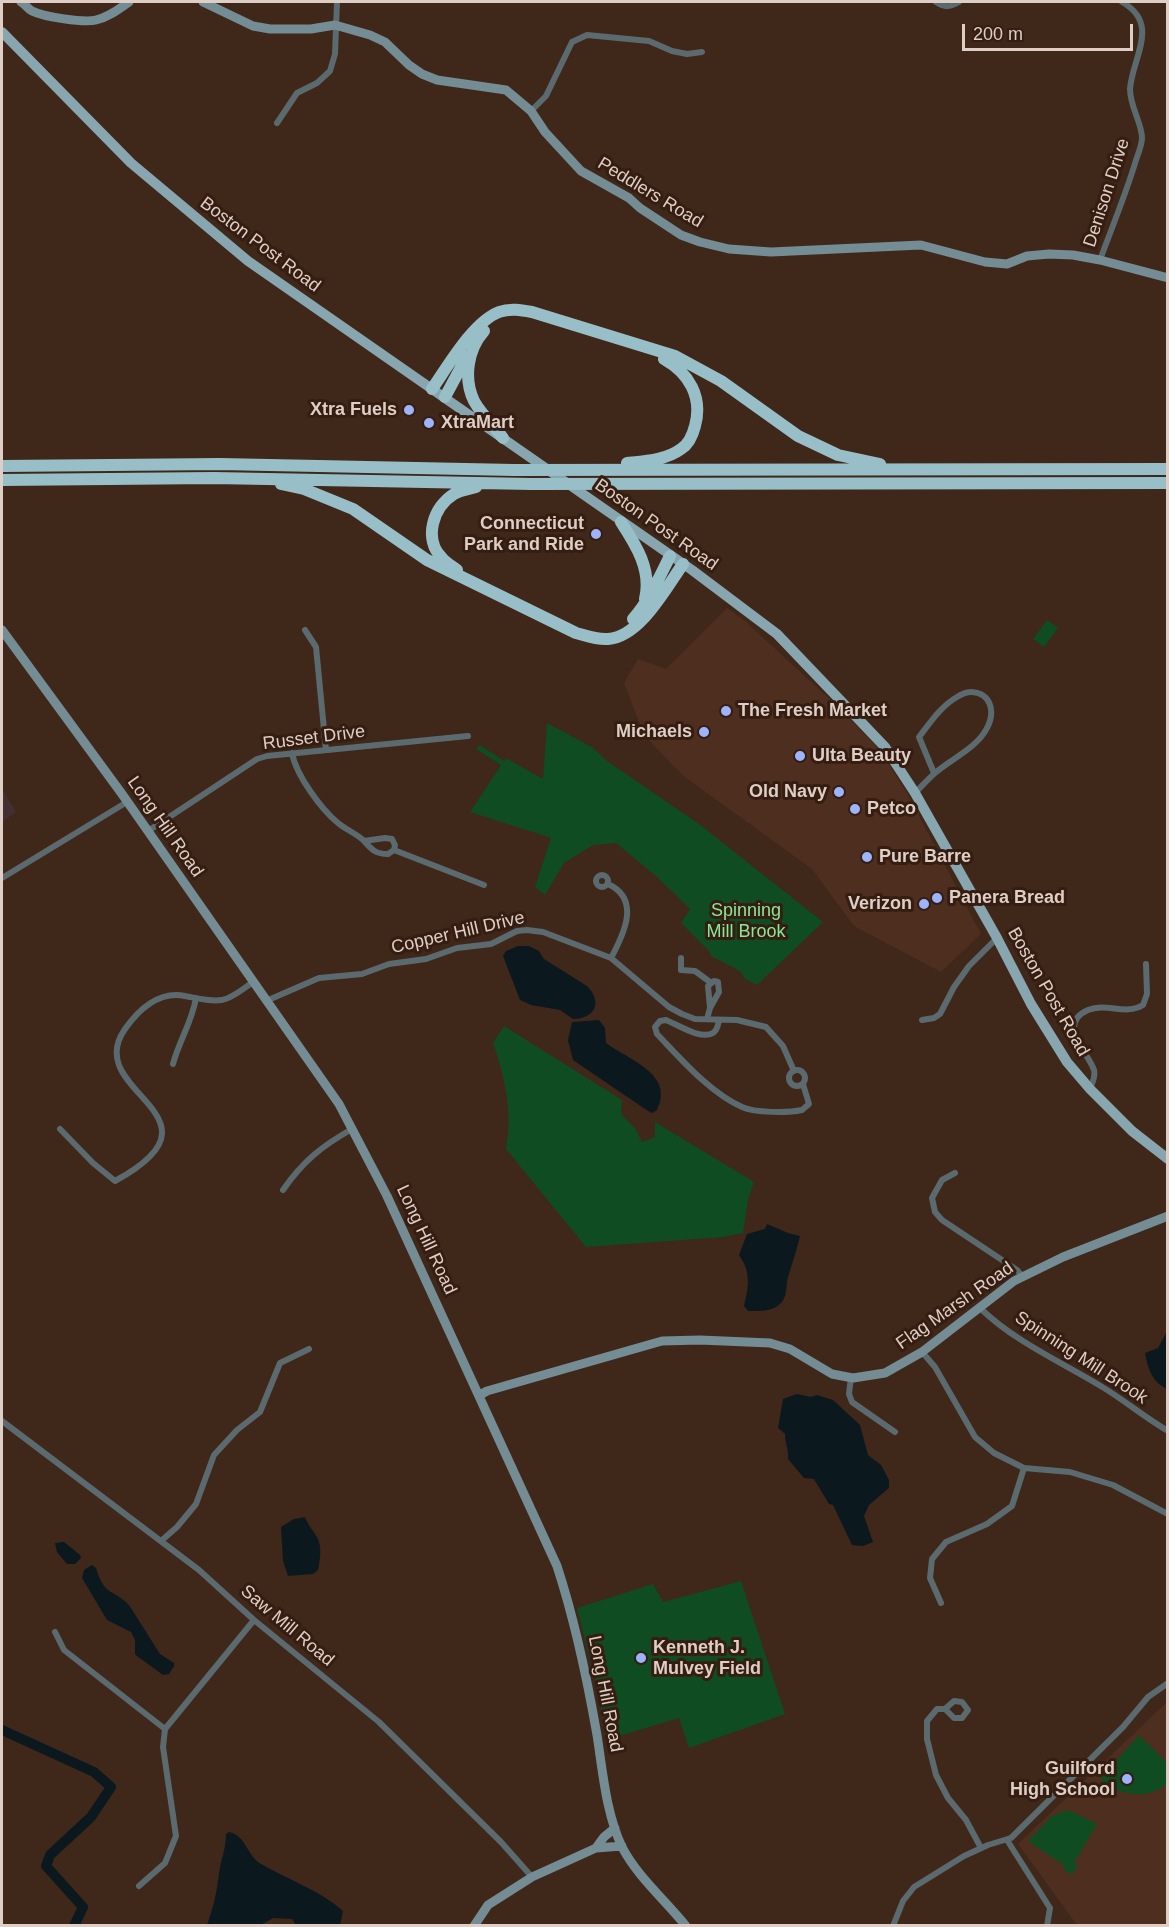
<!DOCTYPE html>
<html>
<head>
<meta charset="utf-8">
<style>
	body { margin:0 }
	#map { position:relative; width:1169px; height:1927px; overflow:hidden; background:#3f271a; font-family:Arial,sans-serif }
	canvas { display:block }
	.frame { position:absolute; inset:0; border:3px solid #decec6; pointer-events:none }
	.scale { position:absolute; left:962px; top:24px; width:171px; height:27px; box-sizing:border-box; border:3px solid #decec6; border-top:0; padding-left:8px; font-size:18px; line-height:21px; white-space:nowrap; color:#decec6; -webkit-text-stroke:4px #351d11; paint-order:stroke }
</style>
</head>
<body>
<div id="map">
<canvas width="1169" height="1927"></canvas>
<div class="frame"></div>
<div class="scale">200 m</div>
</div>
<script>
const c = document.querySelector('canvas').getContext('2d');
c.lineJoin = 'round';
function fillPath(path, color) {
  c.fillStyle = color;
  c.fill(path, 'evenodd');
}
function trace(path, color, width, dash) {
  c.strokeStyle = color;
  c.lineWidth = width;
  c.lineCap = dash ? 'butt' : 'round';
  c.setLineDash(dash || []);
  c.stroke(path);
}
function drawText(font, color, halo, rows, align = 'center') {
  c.font = font + ' Arial,sans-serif';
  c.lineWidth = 6;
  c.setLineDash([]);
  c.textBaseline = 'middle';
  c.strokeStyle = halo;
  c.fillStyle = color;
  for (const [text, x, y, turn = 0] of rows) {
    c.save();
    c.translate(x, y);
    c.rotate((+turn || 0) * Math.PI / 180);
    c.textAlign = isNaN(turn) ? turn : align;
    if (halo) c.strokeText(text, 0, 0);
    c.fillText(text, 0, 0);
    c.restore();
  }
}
const built = new Path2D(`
	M727,608L745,621L835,704L879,749L907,793L981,934L941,972L854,926L812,869L682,775L644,735L624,683L638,659L666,669Z
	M1167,1702V1925H1077L1018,1844Z`);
const industrial = new Path2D(`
	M2,789L16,812L2,822Z`);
const green = new Path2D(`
	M1047,620L1058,628L1044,647L1033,639Z
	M547,723L592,747L607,761L699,824L823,922L757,985L745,979L740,971L711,956L710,952L681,923L690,909L657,877L616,843L593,845L564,863L545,895L535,887L551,838L470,812L501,765L476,749L480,745L504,761L506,758L543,779Z
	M504,1026L622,1100L621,1114L635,1128L642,1142L655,1137V1122L754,1182L748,1200L743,1233L723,1237L586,1247L506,1149C513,1112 505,1078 493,1043Z
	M741,1581L785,1714L689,1748L679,1718L606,1740L597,1687L577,1608L653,1584L663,1602Z
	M1139,1735L1167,1763V1784C1147,1800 1118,1796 1100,1779Z
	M1064,1811H1071L1097,1824L1074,1863L1078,1866L1072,1874L1063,1870L1065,1866L1028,1841L1052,1816Z`);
const water = new Path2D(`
	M518,946H529L539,951L544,959L587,986C603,1002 595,1019 573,1019L560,1010L531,1005L520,1000L503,956L506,951Z
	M599,1020L605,1028L606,1043C629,1060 675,1074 657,1110L652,1113L648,1111L573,1060L568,1040L572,1022Z
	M767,1224L788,1233L800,1236C797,1250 792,1263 788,1277C786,1283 787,1290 785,1296C779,1312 763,1311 748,1311L744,1306C749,1286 751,1272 739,1255L747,1234L765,1229Z
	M1167,1331V1389C1152,1382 1148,1369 1145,1353L1158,1348Z
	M797,1394L811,1397L817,1395L833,1400L860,1425L868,1455L881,1465L889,1480V1488L869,1505L864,1516L873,1542L863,1546L852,1545L833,1505L829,1504L814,1479L804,1478L788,1459C789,1450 785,1443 785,1434L778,1428L783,1399Z
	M305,1517C308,1526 314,1531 318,1539C322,1548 320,1560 318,1570L313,1574L288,1576L283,1561L281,1527L294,1519Z
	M64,1542L80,1555L81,1558L75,1564H67L57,1552L55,1543Z
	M92,1565L96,1568C104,1596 112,1588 129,1605L160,1654L174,1663V1666L169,1674L163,1675L137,1656L135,1654V1640L131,1632L107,1620L82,1578L84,1570Z
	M229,1832C246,1835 247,1856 261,1864C289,1880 319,1890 343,1911L340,1925H296L292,1919L273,1918L261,1925H207C213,1908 217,1892 219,1873C221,1859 226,1849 226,1834Z`);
const river = new Path2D(`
	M2,1730L94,1772L111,1787L91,1817L50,1855L46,1866L83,1907L74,1926`);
const street = new Path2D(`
	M936,2C945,8 950,7 959,2
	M531,111L546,96L572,42L587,35L649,41L672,51L687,54L702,52
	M277,123L297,93L317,83L330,71L335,54L337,2
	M1100,260C1112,227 1126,194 1136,160C1138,154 1142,145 1142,138C1142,123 1130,107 1130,89C1132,58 1161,24 1122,2
	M305,630L316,647L326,750
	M292,753C296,775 321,809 338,823C346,830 358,834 365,842C372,850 376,854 388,854L394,850
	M915,793C922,786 928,779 935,773C951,759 977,748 987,728C1000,704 981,682 957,697C941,706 930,723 919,737L934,773
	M148,831L257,759L267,756L468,736
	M364,841L385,838L392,839L395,845L394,850
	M394,850L484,885
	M596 881a6 6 0 1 1 12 0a6 6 0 1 1-12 0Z
	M2,878L127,802
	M608,884C641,899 624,934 611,958
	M681,958V970L695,971L710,982
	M266,1001L319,978L362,974L389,964L426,959L457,948L491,944L517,931L527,930L543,932L611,958L669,1007L682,1014L695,1019L737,1020L766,1027L783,1046L794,1071
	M707,1019L710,1008L719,992L718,982L714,981L708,986L710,1008
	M719,1020C718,1024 718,1030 713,1033C701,1040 678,1025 666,1020L660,1021L655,1027L657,1034C680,1058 710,1093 742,1107C755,1113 788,1113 802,1110L809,1104L803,1084
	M922,1020L934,1018L940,1014L954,987L969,966L997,938
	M173,1064C179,1041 192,1022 196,998
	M789 1078a8 8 0 1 1 16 0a8 8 0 1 1-16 0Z
	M1090,1089C1092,1083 1096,1077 1094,1070C1088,1052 1056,1024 1088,1010C1107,1002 1125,1016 1143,1005L1147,994L1146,964
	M60,1129L93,1163L115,1181C236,1115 80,1093 125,1029C140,1008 160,991 185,996C197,998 210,1002 222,1000C233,998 244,988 253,982
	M955,1173L942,1180L932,1198L935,1212L942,1220L1017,1270L1023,1277
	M283,1190C303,1161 322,1146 352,1129
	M980,1308C1014,1341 1059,1361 1099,1385C1123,1399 1144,1417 1168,1431
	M922,1352L935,1367L975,1437L994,1453L1024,1468L1070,1472L1113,1485L1168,1514
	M851,1377L849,1394L852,1402L895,1432
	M2,1421L199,1570L254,1620L379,1722L501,1842L532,1877
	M161,1541L177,1527L196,1504L214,1455L237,1430L260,1412L280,1363L309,1349
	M941,1603L930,1578L932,1559L946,1542L987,1524L1012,1506L1024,1468
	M55,1632L64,1650L165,1729
	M945,1709L954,1701L962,1702L968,1710L962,1718H954L945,1709H937L927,1721V1739L936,1775L948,1798L966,1820L981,1848
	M1007,1840L1050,1908L1047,1926
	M139,1886L165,1863L176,1836L163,1747L165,1729L254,1620
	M893,1926L903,1901L914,1887L964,1856L988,1845L1011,1838L1123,1727L1148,1697L1168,1683`);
const secondary = new Path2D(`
	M21,2C25,4 28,9 32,11C44,17 84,23 96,20C109,17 119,9 129,2
	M203,2L253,26L270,29H311L335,25L370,35L385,42L409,65L422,74L437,80L506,90L531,111L545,132L581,171L629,198L640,208L681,235L700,242L729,249L771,252L921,245L985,262L1007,264L1027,256L1049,254L1073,255L1100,260L1168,278
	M2,630L122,794L339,1104L387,1196L557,1566C575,1621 587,1678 597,1735C603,1773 606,1813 622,1847C637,1876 665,1900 686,1926
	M480,1395L487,1391L662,1341L700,1340L770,1343L790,1349L832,1374L853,1378L885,1373L922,1352L1014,1281L1063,1257L1168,1216
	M596,1848L604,1837L615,1828
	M474,1926L488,1905L532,1877L596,1848L622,1846`);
const primary = new Path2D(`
	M2,32L131,163L248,261L692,570L777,634L885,747L915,793L997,938L1031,1004L1067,1062L1090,1089L1132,1131L1168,1159`);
const highway = new Path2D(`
	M484,331C468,349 463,378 474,401C481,414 494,426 503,438
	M432,389C448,366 473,322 499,312C510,308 521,310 532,312L675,356L721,381L798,436L838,455L880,464
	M445,397L467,356
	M627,463C646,461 666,460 681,449C689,444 693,434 695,426C703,397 689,373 664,359
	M2,466L220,464L514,470L1168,469
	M2,480L214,478L531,484L1168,483
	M281,484L304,489L353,509L427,560L576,633C587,636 597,640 608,639C640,637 666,588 683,564
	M621,522C636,545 652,570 645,599
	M457,570C452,566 446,563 442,558C423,539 433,507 454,494C460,490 469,489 476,487
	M633,619C649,601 659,578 670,556`);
const markers = [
	[409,410,6,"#9db4fd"],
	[429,423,6,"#9db4fd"],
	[596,534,6,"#9db4fd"],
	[726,711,6,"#9db4fd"],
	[704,732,6,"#9db4fd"],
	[800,756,6,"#9db4fd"],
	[839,792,6,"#9db4fd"],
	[855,809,6,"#9db4fd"],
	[867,857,6,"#9db4fd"],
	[937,898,6,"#9db4fd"],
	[924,904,6,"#9db4fd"],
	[641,1658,6,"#9db4fd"],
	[1127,1779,6,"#9db4fd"]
];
const streetNames = [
	["Peddlers Road",650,193,31],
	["Denison Drive",1107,193,-72],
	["Boston Post Road",260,245,37],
	["Boston Post Road",656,525,35],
	["Russet Drive",314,738,-7],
	["Long Hill Road",165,827,55],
	["Copper Hill Drive",458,933,-13],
	["Boston Post Road",1048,992,60],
	["Long Hill Road",426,1240,65],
	["Flag Marsh Road",955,1306,-35],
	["Spinning Mill Brook",1081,1358,33],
	["Saw Mill Road",287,1626,40],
	["Long Hill Road",605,1694,79]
];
const poiNames = [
	["Xtra Fuels",397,410,"right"],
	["XtraMart",441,423],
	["Connecticut",584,524,"right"],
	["Park and Ride",584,545,"right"],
	["The Fresh Market",738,711],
	["Michaels",692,732,"right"],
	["Ulta Beauty",812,756],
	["Old Navy",827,792,"right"],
	["Petco",867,809],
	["Pure Barre",879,857],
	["Panera Bread",949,898],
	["Verizon",912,904,"right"],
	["Kenneth J.",653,1648],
	["Mulvey Field",653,1669],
	["Guilford",1115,1769,"right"],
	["High School",1115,1790,"right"]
];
const parkNames = [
	["Spinning",746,911],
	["Mill Brook",746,932]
];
fillPath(built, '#4e2f1f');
fillPath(industrial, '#432f31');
fillPath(green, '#104c21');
fillPath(water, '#0b191f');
trace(river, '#0b191f', 10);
trace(street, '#5b6a6e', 6);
trace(secondary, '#748c93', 9);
trace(primary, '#87a6af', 10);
trace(highway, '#98bec8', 12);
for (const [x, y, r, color] of markers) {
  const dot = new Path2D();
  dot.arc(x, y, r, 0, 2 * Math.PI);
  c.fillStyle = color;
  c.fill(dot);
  trace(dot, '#351d11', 2);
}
drawText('18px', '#decec6', '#351d11', streetNames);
drawText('bold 18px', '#decec6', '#351d11', poiNames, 'left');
drawText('18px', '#86e998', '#351d11', parkNames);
</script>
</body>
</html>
